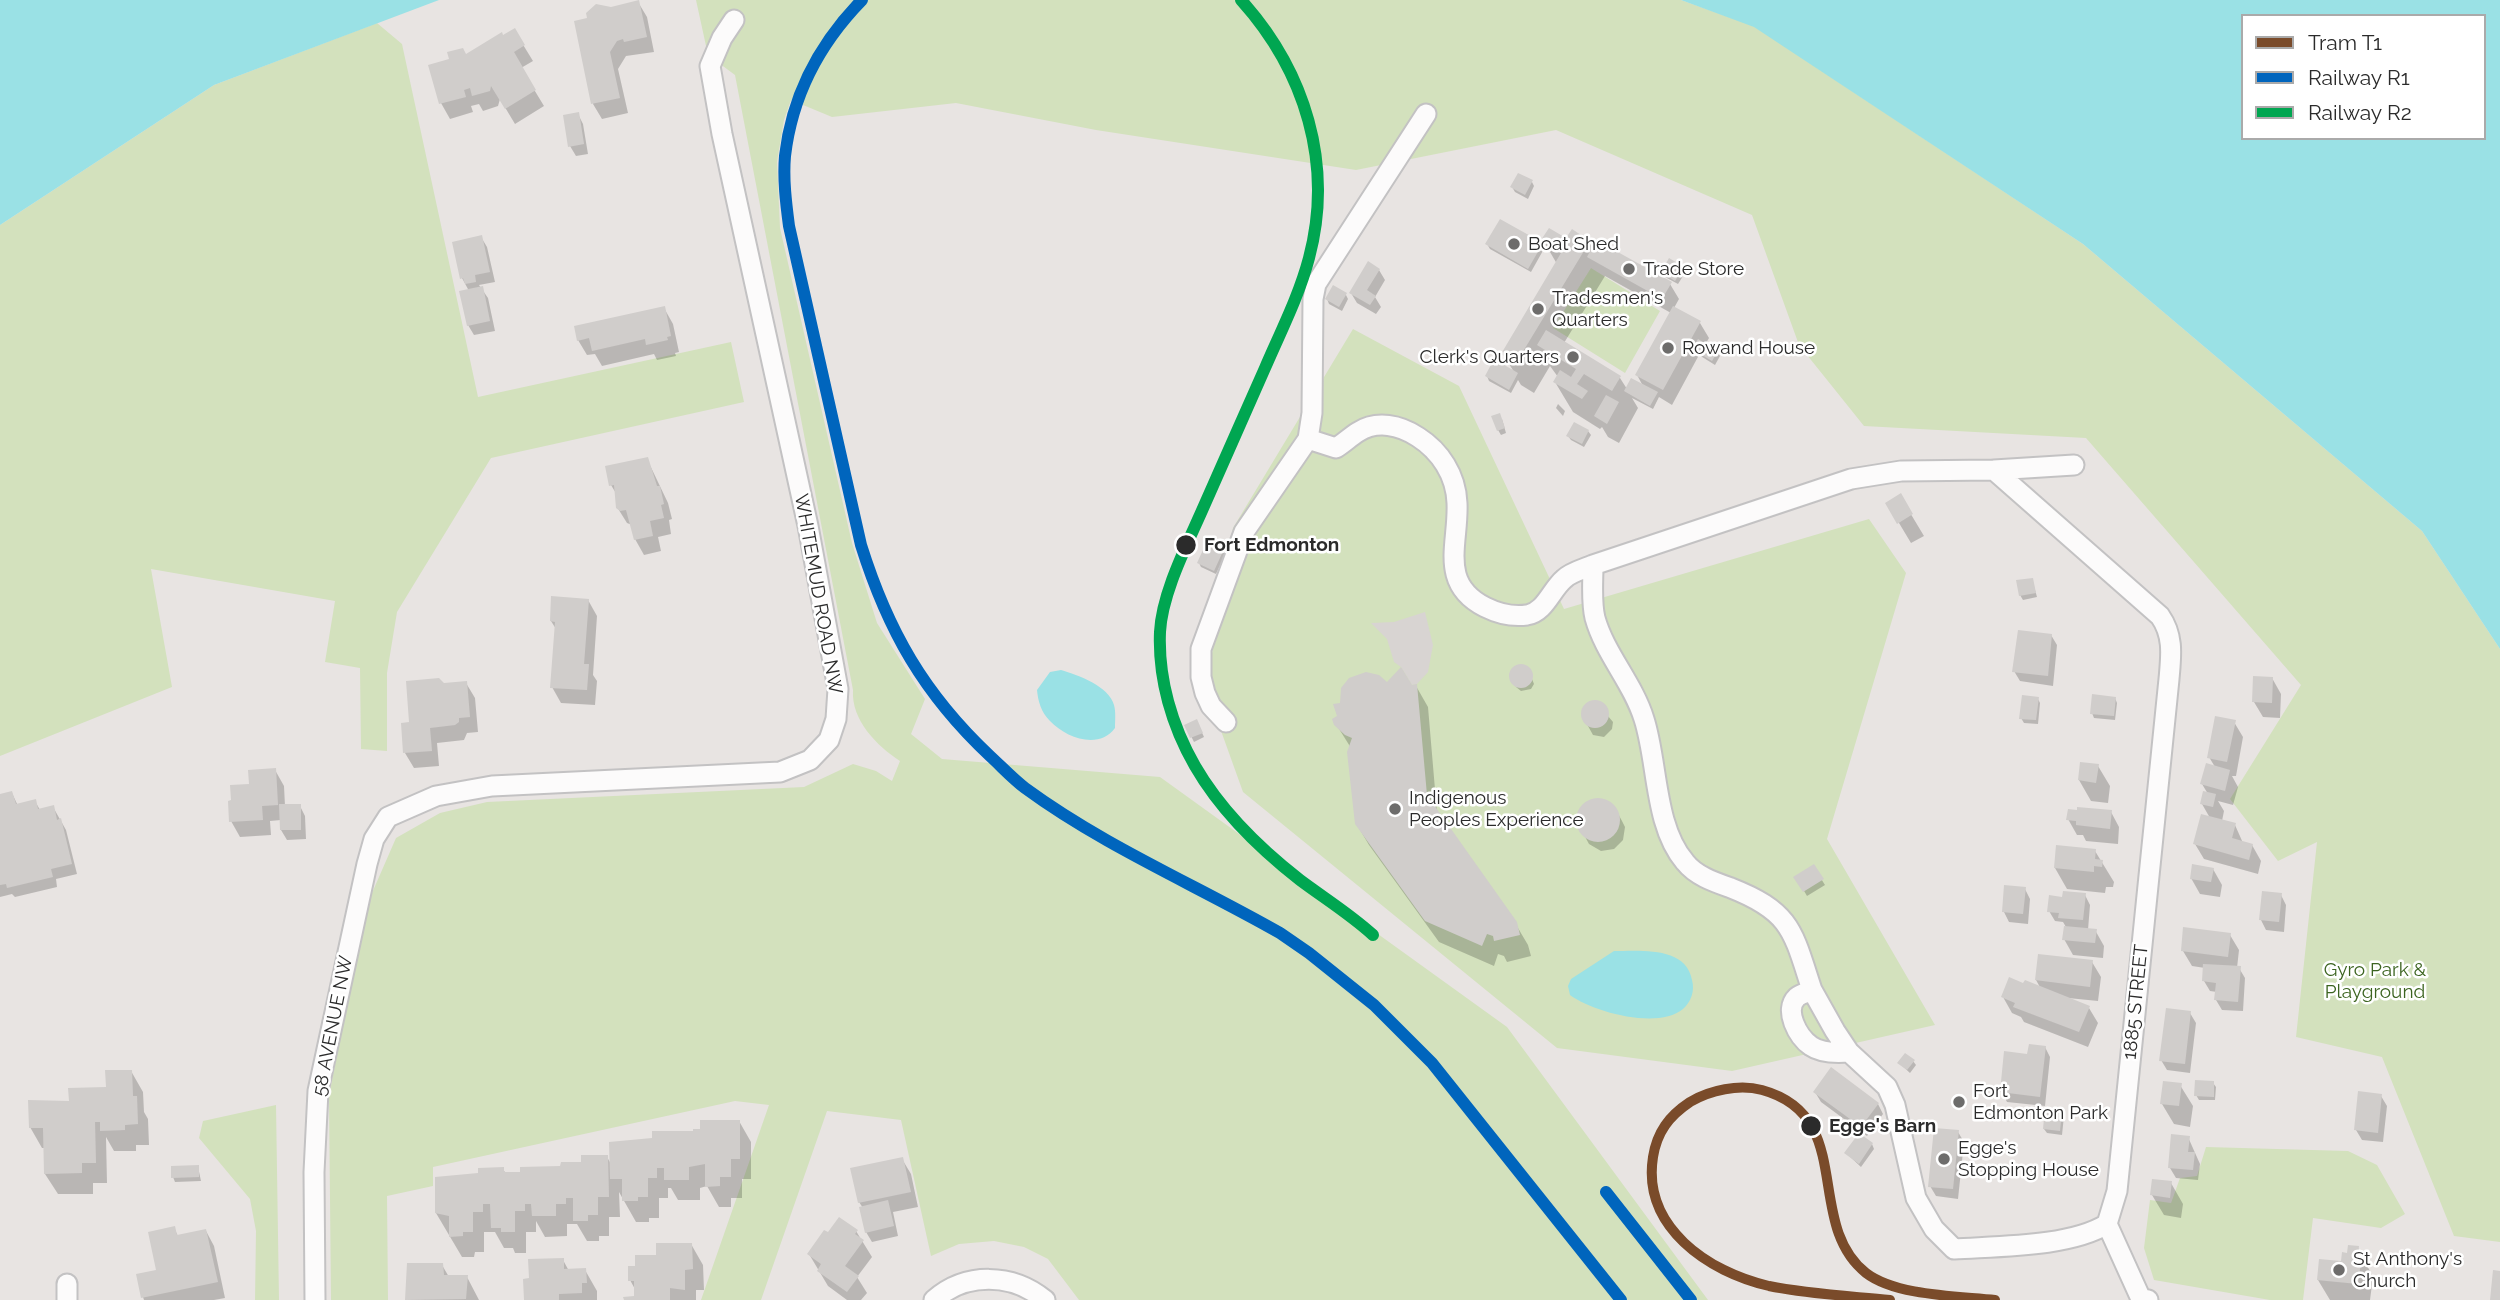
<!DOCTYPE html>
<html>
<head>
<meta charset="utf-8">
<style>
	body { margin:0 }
	#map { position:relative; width:2500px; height:1300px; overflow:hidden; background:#e8e4e2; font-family:Raleway,sans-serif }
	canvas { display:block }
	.legend { position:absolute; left:2241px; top:14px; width:245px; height:126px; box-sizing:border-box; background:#fff; border:2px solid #aaa; margin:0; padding:9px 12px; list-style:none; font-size:21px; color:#2b2b2b }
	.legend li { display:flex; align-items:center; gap:14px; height:35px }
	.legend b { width:35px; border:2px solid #aaa }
</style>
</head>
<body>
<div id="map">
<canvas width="2500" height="1300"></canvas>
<ul class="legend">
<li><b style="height:9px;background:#7a4b2a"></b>Tram T1</li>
<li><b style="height:9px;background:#0065bd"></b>Railway R1</li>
<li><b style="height:9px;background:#00a651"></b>Railway R2</li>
</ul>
</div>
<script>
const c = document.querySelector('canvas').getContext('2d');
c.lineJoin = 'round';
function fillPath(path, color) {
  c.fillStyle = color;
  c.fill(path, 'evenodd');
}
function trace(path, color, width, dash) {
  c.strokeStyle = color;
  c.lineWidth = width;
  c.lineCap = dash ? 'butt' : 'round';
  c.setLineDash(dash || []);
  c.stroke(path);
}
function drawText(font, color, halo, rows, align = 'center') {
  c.font = font + ' Raleway,sans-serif';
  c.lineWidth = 5;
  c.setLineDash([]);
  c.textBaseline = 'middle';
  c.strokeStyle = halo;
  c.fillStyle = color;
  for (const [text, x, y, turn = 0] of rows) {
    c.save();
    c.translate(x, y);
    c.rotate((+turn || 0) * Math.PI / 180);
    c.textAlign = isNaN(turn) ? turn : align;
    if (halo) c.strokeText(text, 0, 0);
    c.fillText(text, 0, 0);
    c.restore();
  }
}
const green = new Path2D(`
	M696,0H1681L1754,26L2083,244L2422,531L2500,649V1242L2454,1236L2382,1057L2296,1037L2317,842L2278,861L2230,799L2301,685L2086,438L1864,426L1799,345L1752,215L1556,130L1356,170L1096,130L956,103L832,117L791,100L784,120L777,162L780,228L852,543L877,623L925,699L911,734L942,759L1160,777L1507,1027L1708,1300H1079L1048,1259L1024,1247L994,1241L959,1244L931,1256L901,1120L827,1111L761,1300H701L769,1105L735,1101L433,1167V1186L387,1196L388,1300H331L329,1096L349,991L372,893L396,838L440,813L487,802L804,787L853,764L876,771L892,781L900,761C877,746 851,720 853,690L735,75L708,55Z
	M377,23L402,44L478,397L731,342L744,402L491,458L397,612L387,673V751L361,749L360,668L325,662L335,601L151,569L172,687L0,756V225L214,85Z
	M1591,268L1660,311L1625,373L1553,328Z
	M1353,329L1459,386L1564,609L1869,519L1906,573L1827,839L1935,1025L1732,1071L1557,1048L1243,792L1220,728L1209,671L1233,528Z
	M276,1105L279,1300H255L256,1231L250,1199L199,1138L203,1121Z
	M2206,1147L2348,1151L2377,1165L2405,1214L2381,1228L2313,1218L2303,1300H2270L2154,1280L2144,1248L2150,1200L2171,1203L2180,1178L2197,1176Z`);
const plaza = new Path2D(`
	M1425,612L1433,645L1428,672L1417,684L1412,685L1401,667L1394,662L1387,639L1371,623L1394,622Z`);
const water = new Path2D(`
	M0,0H439L214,85L0,225Z
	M1681,0H2500V649L2422,531L2083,244L1754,27ZM2243,16H2484V138H2243Z
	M1061,670C1078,675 1109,686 1114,705C1116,712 1115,721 1115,728C1099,750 1066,738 1050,721C1041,712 1038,701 1037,690L1050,672Z
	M1614,951C1640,951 1686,946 1692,980C1695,991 1691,1002 1683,1009C1658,1030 1593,1012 1570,995L1568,986L1571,979Z`);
const shadow = new Path2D(`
	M638,2L647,17L654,52L626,56L618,69L628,113L602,119L593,104L611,9Z
	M514,30L533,61L521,68L544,106L515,124L500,99L498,106L483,111L479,104L471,106L473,112L450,119L441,103L466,56Z
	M578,114L583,124L588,154L576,156L570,146Z
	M1532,182L1534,186L1528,199L1515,192L1512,187Z
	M1500,221L1545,247L1531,272L1490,249L1487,244Z
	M481,237L487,247L495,282L479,285L488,298L495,331L474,335L468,325L469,291L462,278Z
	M1543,240L1589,242L1593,249L1670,284L1679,299L1674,308L1700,323L1709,338L1705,345L1717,352L1720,356L1715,365L1699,355L1672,405L1659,397L1653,409L1632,398L1638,408L1619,443L1608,437L1602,427L1600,429L1573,412L1555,382L1558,377L1550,366L1534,393L1521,385L1518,380L1511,393L1489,381L1487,376L1514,372L1503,354L1557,264ZM1605,276L1671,313L1637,375L1643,386L1627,389L1620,378L1564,343Z
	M1682,268L1685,273L1678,284L1665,277L1663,272Z
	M1379,270L1385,280L1375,297L1381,307L1376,314L1357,303L1351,293Z
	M1346,295L1348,299L1342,311L1329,304L1327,299Z
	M664,308L673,324L679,352L675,353L676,356L657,360L654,354L602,366L595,354L587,355L578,340Z
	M1558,404L1565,411L1563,416L1556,408Z
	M1502,419L1506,433L1501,435L1498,430Z
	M1588,431L1591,435L1584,447L1571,440L1568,436Z
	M647,459L668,503L672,519L669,520L671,534L658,537L661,551L644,555L635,539L632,525L627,523L617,507V495L611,485Z
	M1900,496L1924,536L1911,543L1887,503Z
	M1223,550L1225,555L1216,574L1201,567L1199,563Z
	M2032,579L2037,597L2023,600L2020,595Z
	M588,600L597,616L593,675L597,681L595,705L561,703L552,687L556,629L551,621Z
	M2051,635L2057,645L2053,686L2020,681L2014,671Z
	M1523,666L1528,669L1534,684L1531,689L1521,691L1516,687L1511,675L1517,667Z
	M2272,678L2281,694L2280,718L2263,717L2254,702Z
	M466,683L475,698L478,732L467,733L464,740L437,743L439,766L414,768L405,753L411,724L444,685Z
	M1387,685L1416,686L1428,707L1437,813L1515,923L1528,945L1531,956L1507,962L1504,956L1498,954L1494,966L1439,942L1369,845L1356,823L1351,748L1336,724Z
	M2115,698L2117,703L2115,720L2094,718L2092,713Z
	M2038,699L2040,703L2038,724L2024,723L2021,718Z
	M1590,703H1597L1613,722L1612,729L1604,737L1593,735L1583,717L1584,709Z
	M2234,722L2243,737L2236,776H2232L2238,787L2233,805L2218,801L2224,811L2222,821L2235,825L2243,843L2252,845L2261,861L2258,874L2204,859L2195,844L2210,818L2202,804L2208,794L2202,784L2215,767L2209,757Z
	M1186,726H1199L1204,737L1194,742Z
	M2098,766L2110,786L2108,803L2091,801L2079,780Z
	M275,770L284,786L285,806H300L305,816L306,839L287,840L281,830V820L270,821L271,835L240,837L231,821Z
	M12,793L18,806L35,801L40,810L53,807L66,830L77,874L56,879L57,887L15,897L12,894L0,897V795Z
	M1593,800L1606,801L1616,810L1622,821L1625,827L1623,840L1614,849L1601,851L1589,844L1583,833L1578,820L1582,808Z
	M2111,812L2119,827L2118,844L2086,841L2083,835H2077L2068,819Z
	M2095,851L2114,882L2113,887H2106L2105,893L2067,889L2055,868Z
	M1813,866L1825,885L1807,896L1796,877Z
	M2213,869L2222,885L2220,897L2200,894L2191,878Z
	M2025,889L2030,899L2028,924L2009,922L2004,912Z
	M2085,895L2090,905L2088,930H2095L2104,946L2103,958L2073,955L2064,939L2066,927L2063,922L2055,921L2049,911L2064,899Z
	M2281,895L2286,905L2284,932L2266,930L2261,920Z
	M2230,935L2239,950L2237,968H2239L2245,978L2243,1011L2222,1010L2216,1000L2217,992L2210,991L2204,981L2205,968L2192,966L2183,951Z
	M2092,962L2101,977L2098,1001L2068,998L2089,1008L2098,1023L2088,1047L2024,1022L2021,1017L2012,1013L2003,997L2041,989L2036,980Z
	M2190,1013L2196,1023L2190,1073L2167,1070L2161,1060Z
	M2045,1047L2050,1057L2045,1106L2007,1102L2002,1092L2029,1056Z
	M1913,1061L1916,1065L1910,1073L1899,1063Z
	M131,1071L143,1092L144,1112L148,1119L149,1145H136V1151H114L106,1137L107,1183H93V1194H58L45,1174V1148H42L30,1127L70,1103L108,1089Z
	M2213,1083L2216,1087L2215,1100H2199L2196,1095Z
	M2180,1085L2193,1106L2190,1127L2174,1124L2162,1104Z
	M1815,1092L1878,1104L1883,1114L1867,1136L1821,1102Z
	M2381,1096L2387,1106L2383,1142L2362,1140L2356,1130Z
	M2061,1112L2064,1116L2062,1135L2047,1133L2044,1129Z
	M739,1121L751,1142V1179H742V1198H731V1207H719L707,1186L700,1188V1200H678L671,1188H668V1198H659V1218H649V1222H636L619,1192L620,1217H609V1236H599V1241H587L577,1224H567V1236L545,1237L536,1221V1232H526V1253H515L513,1248H504L495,1232H484V1252H475L474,1257H462L436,1213L479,1174L503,1169L506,1174L562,1168L607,1157L611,1164L695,1133Z
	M1958,1132L1964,1142L1958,1199L1936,1196L1930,1186Z
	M2188,1137L2200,1164L2198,1180L2176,1178L2170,1168Z
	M1872,1144L1874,1149L1861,1167L1846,1153Z
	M902,1159L911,1174L918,1207L893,1212L898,1236L872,1242L866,1232L863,1208L859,1202Z
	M198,1167L201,1181L175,1182L173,1177Z
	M2171,1183L2183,1204L2181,1218L2164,1215L2152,1195Z
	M174,1228L178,1236L206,1231L214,1246L225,1298L214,1300H144L143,1297L158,1272Z
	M856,1231L872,1257L857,1277L867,1293L861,1300H847L828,1286L809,1254Z
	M691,1244L703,1265L704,1290H696V1300H625L636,1298V1291L630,1280L637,1267L658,1256Z
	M2358,1248L2373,1277L2370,1300H2330L2318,1280L2343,1263Z
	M563,1260L569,1271L585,1270L597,1291V1300H526Z
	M409,1264L442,1265L449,1277H467L479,1300H408Z`);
const building = new Path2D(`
	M639,0L647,37L624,42L623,39L617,41L610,52L620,98L591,104L574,21L587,18L586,13L596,4L611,7Z
	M515,28L525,45L514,52L536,90L505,109L491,86L490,91L472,96L470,88L464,90L466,97L439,104L428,65L449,59L447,52L463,48L466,54L502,32L503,35Z
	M579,112L584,144L568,147L563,115Z
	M1518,173L1533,180L1525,195L1510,187Z
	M1500,219L1543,243L1528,269L1485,244Z
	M1549,228L1566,238L1572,229L1590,241L1516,363L1501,354L1561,253L1541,240Z
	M482,235L490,272L475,275L476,282L465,284L463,278L460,279L452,242Z
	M1596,240L1672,282L1662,299L1587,257Z
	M1669,258L1684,267L1675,281L1661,272Z
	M1368,261L1380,269L1367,290L1376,296L1370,305L1349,293Z
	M1333,285L1347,293L1339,307L1325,299Z
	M483,286L490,321L467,326L459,291Z
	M665,306L671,336L667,337L668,340L646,345L645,339L592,351L589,338L577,341L574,326Z
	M1673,306L1701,321L1663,390L1635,375Z
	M1546,330L1621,376L1612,391L1584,374L1577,384L1588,391L1582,399L1553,382L1560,370L1571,377L1576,369L1537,345Z
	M1698,339L1718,351L1712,361L1692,349Z
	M1494,359L1518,373L1509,390L1485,376Z
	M1631,378L1658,392L1650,406L1624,391Z
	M1606,395L1619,402L1607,424L1594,416Z
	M1500,413L1505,428L1497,431L1491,416Z
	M1574,422L1589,430L1582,444L1566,436Z
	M648,457L657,486H660L664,504L661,505L664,518L650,521L653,536L634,540L626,510L620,511L616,508L614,485L609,486L605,466Z
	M1901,493L1913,514L1897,524L1885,503Z
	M1207,541L1224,549L1214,571L1197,563Z
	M2033,578L2036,593L2019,596L2016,580Z
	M551,596L589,599L584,664H589L587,690L550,688L555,622L550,621Z
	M2018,630L2052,634L2048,676L2012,672Z
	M1509 676a12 12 0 1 1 24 0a12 12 0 1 1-24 0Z
	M1401,667L1412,685L1417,684L1427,795L1517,922L1520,935L1494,941L1493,936L1487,934L1482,946L1425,921L1355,824L1347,752L1352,738L1345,735L1334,725L1332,719L1337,716L1333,704L1340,703L1341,688L1349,678L1366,672L1379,675L1387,682Z
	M2253,676L2273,677L2272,703L2252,702Z
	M439,678L444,683L467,681L470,717L459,718V722L455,725L430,728L432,751L403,753L401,723L409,722L406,681Z
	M2092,694L2116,697L2114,716L2090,714Z
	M2022,695L2039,697L2036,720L2019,719Z
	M1581 714a14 14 0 1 1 28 0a14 14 0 1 1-28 0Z
	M2215,716L2236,720L2227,762L2207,758Z
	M1197,719L1203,733L1190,738L1184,725Z
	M2080,762L2099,764L2096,783L2078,780Z
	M2206,763L2230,770L2225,791L2200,784Z
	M276,768L278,805L262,806L263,820L229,822L228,801L231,800L230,785L249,784L248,770Z
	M12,791L16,804L36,799L38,809L54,805L57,820L61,818L72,864L51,869L53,877L7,888L6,884L0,885V794Z
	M2203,791L2216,794L2213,807L2200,804Z
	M1576 820a22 22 0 1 1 44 0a22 22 0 1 1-44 0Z
	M279,804H301V830H280Z
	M2077,807L2112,810L2110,829L2076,825V821L2066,820L2068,809L2077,810Z
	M2201,814L2236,823L2232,838L2253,844L2249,860L2193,844Z
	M2056,845L2096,849L2095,859L2103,860L2102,867L2094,866V872L2054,868Z
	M1814,864L1824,879L1803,892L1793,877Z
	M2192,864L2214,868L2211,882L2190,879Z
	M2004,885L2026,887L2023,914L2002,912Z
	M2063,891L2086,893L2083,920L2058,918L2059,913L2047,912L2049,895L2062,897Z
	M2262,891L2282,893L2279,922L2259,920Z
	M2064,926L2097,929L2095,943L2062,940Z
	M2183,927L2231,933L2228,957L2181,951Z
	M2038,954L2093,960L2090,987L2035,980Z
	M2203,964L2241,966L2238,1002L2214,1000L2216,983L2202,981Z
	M2009,977L2023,983L2025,980L2090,1006L2079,1032L2013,1007L2015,1003L2001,997Z
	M2166,1008L2191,1011L2185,1064L2159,1061Z
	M2029,1044L2046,1046L2040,1097L2000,1092L2004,1051L2027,1054Z
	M1905,1053L1915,1060L1907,1070L1897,1063Z
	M1831,1067L1879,1103L1861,1127L1813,1092Z
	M105,1070H132L133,1096H137L138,1124L125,1125V1130L100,1131V1122H95L96,1163H82V1173L44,1174L43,1128H29L28,1100L69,1101L68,1088L106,1087Z
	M2195,1080L2214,1081V1097L2194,1096Z
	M2163,1081L2182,1083L2179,1106L2160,1104Z
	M2358,1091L2382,1094L2378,1133L2354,1130Z
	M2045,1108L2062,1110L2060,1131L2043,1129Z
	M700,1120H740V1159H731V1177H720V1186L705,1187V1164L689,1167V1180H664V1168H657V1178H648V1197H638V1201H622V1179H610L609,1142L652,1138V1131H693V1129H700Z
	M1934,1128L1959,1130L1953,1189L1928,1187Z
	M1859,1133L1873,1143L1859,1164L1844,1153Z
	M2171,1134L2190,1136L2188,1152H2195L2193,1170L2168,1168Z
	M581,1155H608L609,1197H598V1215H588V1221H573V1198H566V1204H556V1216H532L531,1204H525V1211H515V1232H501V1228H491L490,1204H483V1212H473V1232H463V1236L449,1237V1216L435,1213V1177L478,1173V1168L504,1167V1172H520V1167L560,1166L561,1162H581Z
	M903,1157L911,1192L858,1203L850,1168Z
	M199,1165V1177L171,1178V1166Z
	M2152,1179L2172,1181L2170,1198L2150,1195Z
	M888,1200L894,1226L865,1233L859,1207Z
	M839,1217L858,1230L855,1234L864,1240L845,1266L859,1276L847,1292L817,1271L821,1264L807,1254L824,1230L828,1232Z
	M175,1226L177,1235L206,1229L218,1282L141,1298L136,1274L156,1270L148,1232Z
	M656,1243H692L693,1269L685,1270V1290L670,1288V1300H624L623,1297L634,1296V1281H628V1266H635V1255H656Z
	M2348,1245L2359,1246L2358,1254H2362L2358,1284L2317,1280L2319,1259L2341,1261L2342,1252L2347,1253Z
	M564,1258V1269L586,1268L587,1283H582V1293L559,1294V1300H524L523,1279L529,1278L528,1259Z
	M407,1263H443L444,1275H468L466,1299L405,1300Z
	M2493,1270L2500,1271V1300H2490Z`);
const street = new Path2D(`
	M1308,439L1336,448C1344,443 1350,437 1358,432C1377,420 1400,425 1418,437C1440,451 1456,475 1457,503C1459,543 1438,583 1485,607C1497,613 1513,617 1527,615C1545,612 1551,590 1564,579C1571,572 1584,569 1593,565L1851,479L1901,471L1994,470L2074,465
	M1593,565C1593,582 1591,602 1595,618C1605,654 1633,683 1644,719C1658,762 1654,826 1685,862C1696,876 1714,882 1731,888C1792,912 1793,932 1812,990
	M1226,722L1211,706L1205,693L1201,677V649L1244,532L1308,439L1312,413L1313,299L1316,284L1426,114
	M1849,1052C1837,1053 1821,1053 1811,1046C1798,1037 1783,1010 1797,997C1801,994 1808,992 1812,990L1835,1031L1849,1052L1887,1087L1895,1105L1916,1198L1934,1229L1954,1249C1999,1246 2070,1247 2107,1224L2117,1191L2169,679C2171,656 2174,636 2160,616L1994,470
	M2107,1224L2141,1299L2148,1300
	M67,1284V1300
	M315,1300L314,1172L318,1091L367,864L374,839L388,817L436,796L492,786L780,772L810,760L829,740L836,719L838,689L808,526L722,134L710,66L722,38L734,20
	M934,1300C966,1272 1012,1273 1045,1300`);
const rail1 = new Path2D(`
	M862,0C820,43 792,96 785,156C783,179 786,203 789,226L861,545C888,631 924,694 990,756C1002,767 1013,779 1025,788C1104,846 1196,885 1280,933L1309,953L1374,1005L1432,1063L1621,1300
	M1606,1192L1691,1300`);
const rail2 = new Path2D(`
	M1241,0C1305,71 1334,164 1309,258C1299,296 1280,333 1265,368C1245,414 1224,460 1204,506C1188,543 1162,592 1160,632C1158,679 1172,726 1195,766C1221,811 1259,848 1300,880C1324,898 1350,914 1373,935`);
const tram1 = new Path2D(`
	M1890,1300C1850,1296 1808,1294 1769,1286C1708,1272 1642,1227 1653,1157C1657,1132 1669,1116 1690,1102C1710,1090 1739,1084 1762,1090C1857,1116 1803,1223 1866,1273C1896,1296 1958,1296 1995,1300`);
const markers = [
	[1514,244,7,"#6d6c6b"],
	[1629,269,7,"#6d6c6b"],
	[1538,309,7,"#6d6c6b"],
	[1668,348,7,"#6d6c6b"],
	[1573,357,7,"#6d6c6b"],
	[1186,545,11,"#2b2b2b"],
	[1395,809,7,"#6d6c6b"],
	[1959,1102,7,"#6d6c6b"],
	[1811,1126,11,"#2b2b2b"],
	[1944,1159,7,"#6d6c6b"],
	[2339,1270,7,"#6d6c6b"]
];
const poiNames = [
	["Boat Shed",1528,244],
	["Trade Store",1643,269],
	["Tradesmen's",1552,298],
	["Quarters",1552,320],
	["Rowand House",1682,348],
	["Clerk's Quarters",1559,357,"right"],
	["Indigenous",1409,798],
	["Peoples Experience",1409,820],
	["Fort",1973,1091],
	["Edmonton Park",1973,1113],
	["Egge's",1958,1148],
	["Stopping House",1958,1170],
	["St Anthony's",2353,1259],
	["Church",2353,1281]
];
const stopNames = [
	["Fort Edmonton",1204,545],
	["Egge's Barn",1829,1126]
];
const streetNames = [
	["WHITEMUD ROAD NW",818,594,80],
	["1885 STREET",2136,1002,-84],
	["58 AVENUE NW",333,1026,-79]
];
const parkNames = [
	["Gyro Park &",2375,970],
	["Playground",2375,992]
];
fillPath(green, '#d3e1bd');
fillPath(plaza, '#d8d4d2');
fillPath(water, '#9ae1e5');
fillPath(shadow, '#0003');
fillPath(building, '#d0cdcb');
trace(street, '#c3c2c3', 23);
trace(street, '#fcfbfb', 19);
trace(rail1, '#0065bd', 12);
trace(rail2, '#00a651', 12);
trace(tram1, '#7a4b2a', 10);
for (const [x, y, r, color] of markers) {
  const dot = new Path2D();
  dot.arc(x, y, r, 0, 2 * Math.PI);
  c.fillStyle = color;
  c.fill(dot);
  trace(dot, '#fff', 2.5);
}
drawText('19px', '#2b2b2b', '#fff', poiNames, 'left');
drawText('bold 19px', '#2b2b2b', '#fff', stopNames, 'left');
drawText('19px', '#2b2b2b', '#fff', streetNames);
drawText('19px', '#3c6420', '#fff', parkNames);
</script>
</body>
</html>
